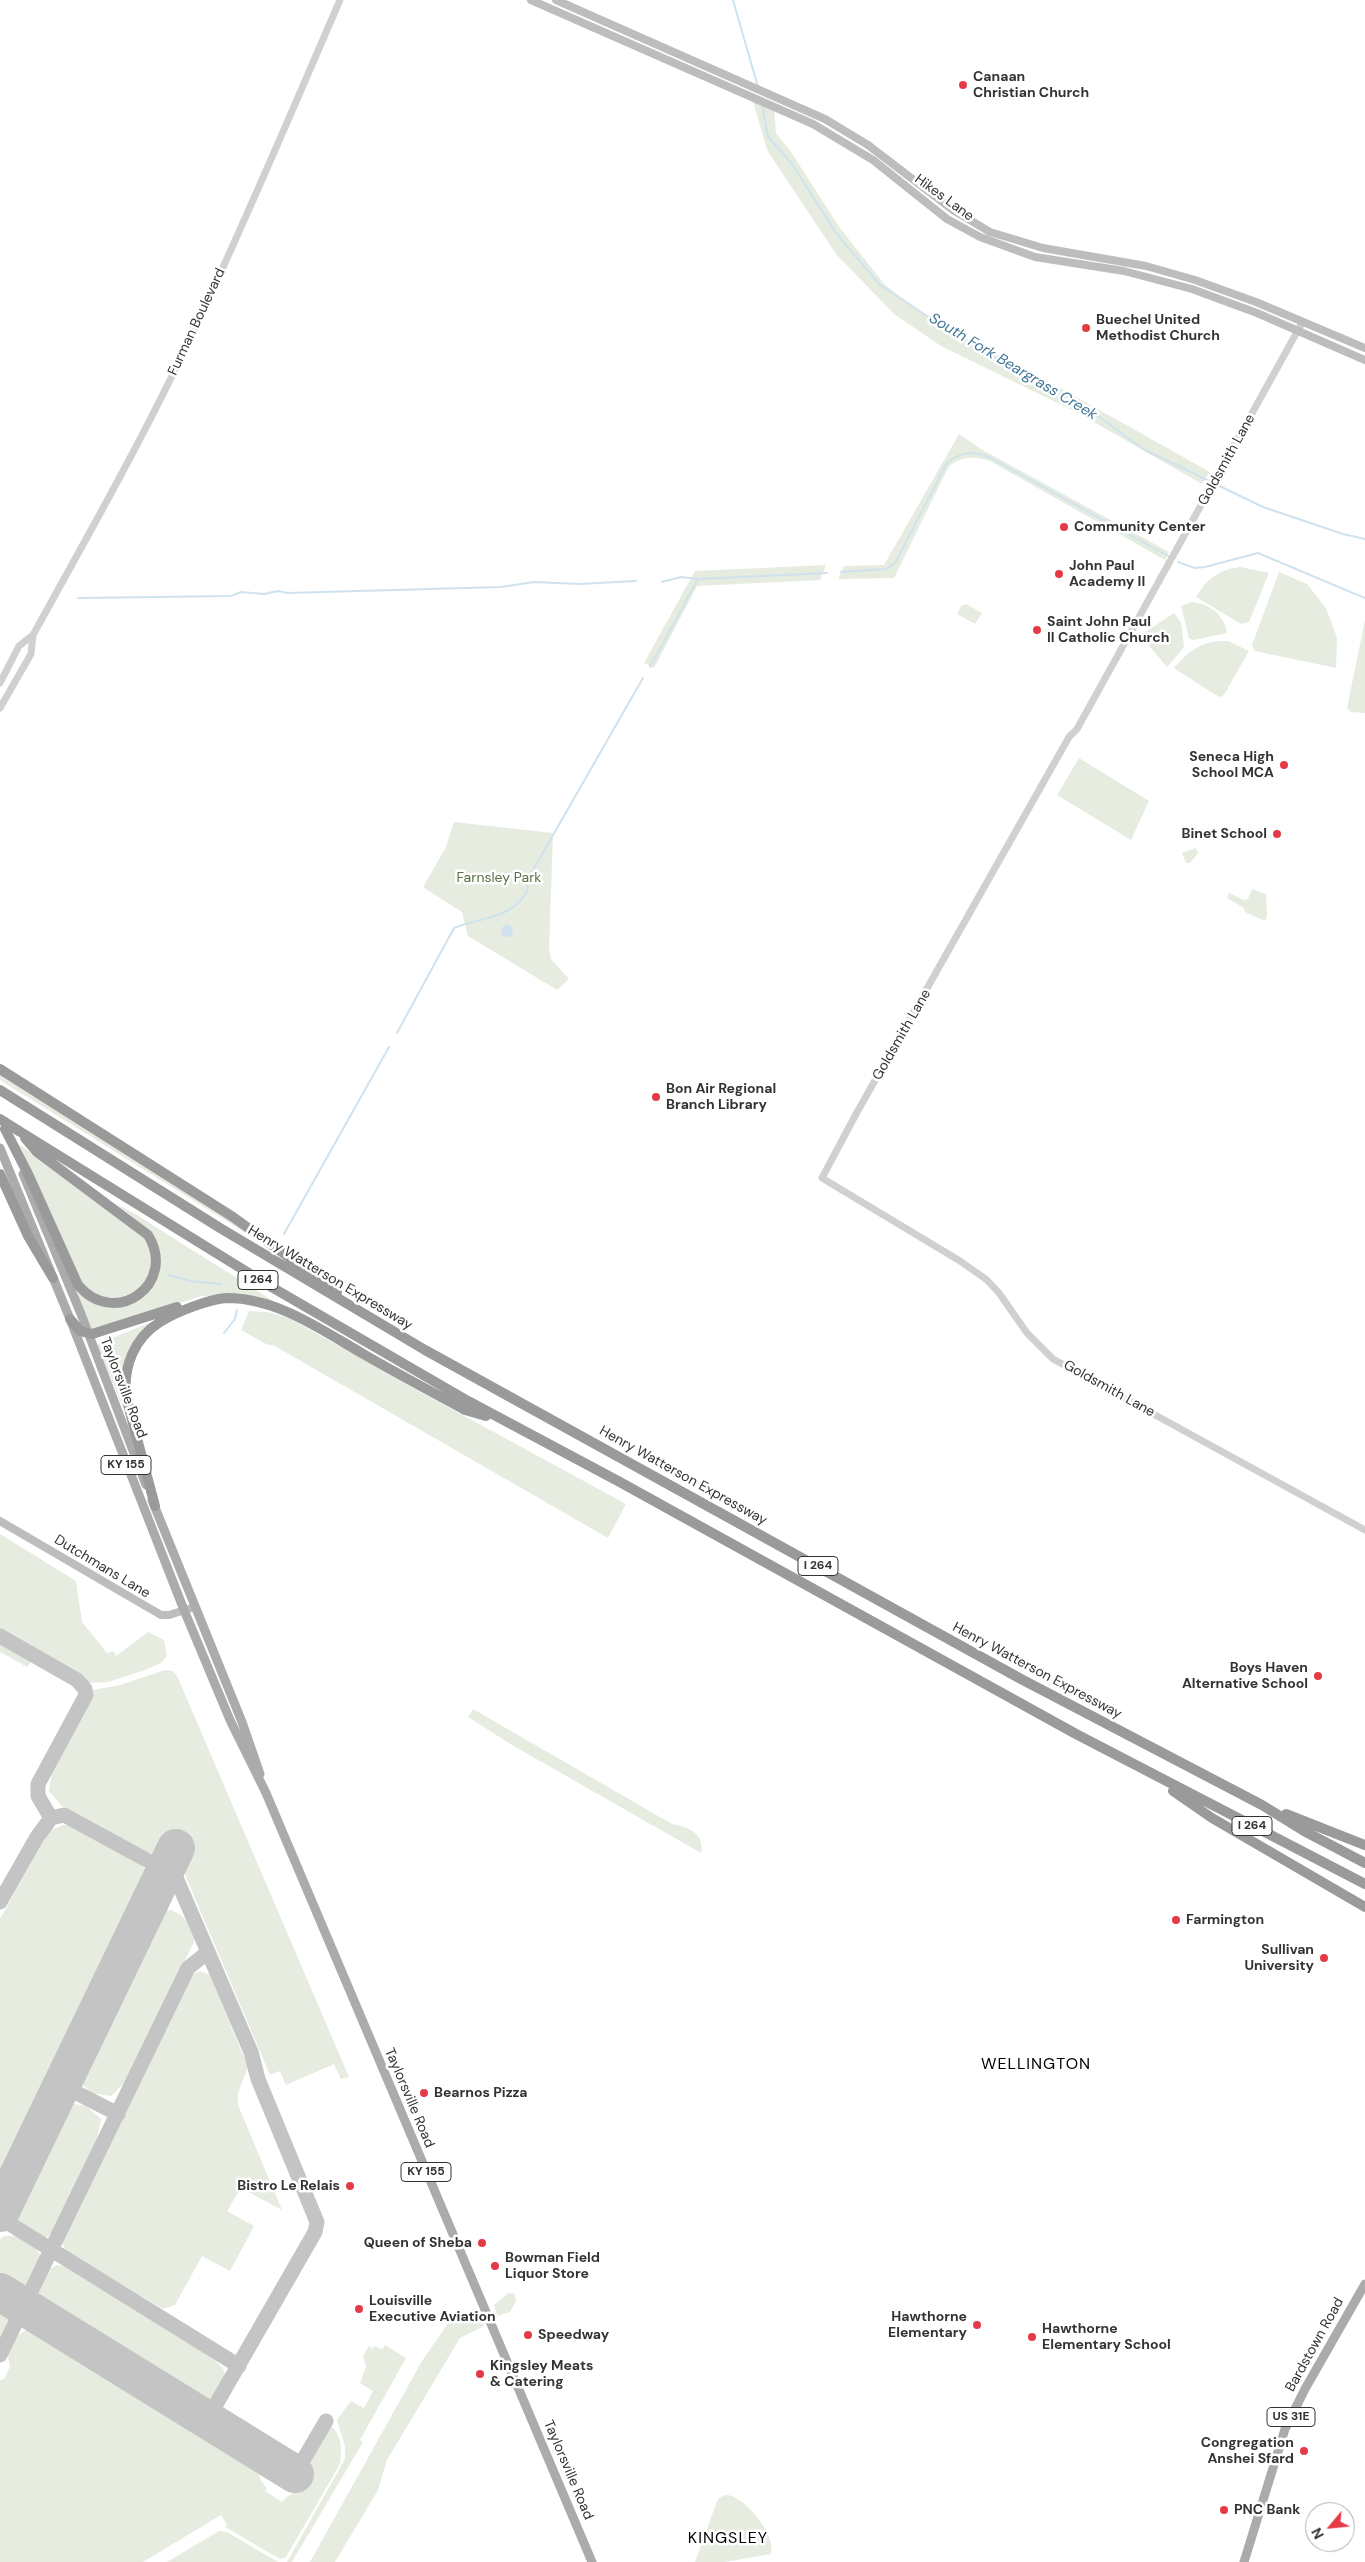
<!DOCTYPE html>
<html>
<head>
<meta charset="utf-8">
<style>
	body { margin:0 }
	#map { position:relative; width:1365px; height:2562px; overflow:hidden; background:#fff; font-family:"DM Sans",sans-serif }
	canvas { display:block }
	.north { position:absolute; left:1305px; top:2502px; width:50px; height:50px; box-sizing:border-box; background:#fff; border:1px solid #adadad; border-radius:50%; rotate:242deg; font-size:14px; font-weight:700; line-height:20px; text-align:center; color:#333 }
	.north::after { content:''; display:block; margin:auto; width:18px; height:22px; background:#e63946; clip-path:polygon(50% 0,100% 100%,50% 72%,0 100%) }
</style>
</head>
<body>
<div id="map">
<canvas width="1365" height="2562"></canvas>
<div class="north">N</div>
</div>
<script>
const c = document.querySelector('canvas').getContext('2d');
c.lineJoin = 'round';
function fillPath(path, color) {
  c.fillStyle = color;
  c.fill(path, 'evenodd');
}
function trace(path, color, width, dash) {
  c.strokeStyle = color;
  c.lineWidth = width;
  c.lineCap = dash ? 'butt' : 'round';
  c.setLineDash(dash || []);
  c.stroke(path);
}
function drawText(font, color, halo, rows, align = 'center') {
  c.font = font + ' "DM Sans",sans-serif';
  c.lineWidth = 5;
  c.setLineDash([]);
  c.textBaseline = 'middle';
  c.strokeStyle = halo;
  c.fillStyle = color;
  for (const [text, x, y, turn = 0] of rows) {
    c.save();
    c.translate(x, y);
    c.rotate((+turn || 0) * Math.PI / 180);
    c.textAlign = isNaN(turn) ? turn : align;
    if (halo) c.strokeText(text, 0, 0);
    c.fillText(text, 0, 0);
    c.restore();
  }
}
const green = new Path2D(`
	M753,101L774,110L776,133L791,152L840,228L885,285L936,323L1005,357L1210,472L1202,484L1078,413L941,346L894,314L836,254L767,150Z
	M959,434L981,449L1169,552L1165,560L990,461C974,456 963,456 949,466L894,578L838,579L844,566L884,565Z
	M826,565L820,580L697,586L654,668L644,663L695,571Z
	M1240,567L1269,573L1249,622L1241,624L1196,597C1206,579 1220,569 1240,567Z
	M1279,572L1307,584L1326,608L1337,638L1336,668L1255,651L1252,645Z
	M1192,602C1211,604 1224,615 1227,633L1193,640L1189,638L1181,606Z
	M966,604L982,613L975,624L957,614L961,606Z
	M1174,613L1181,623L1184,647L1167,667L1143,639L1144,633Z
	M1365,620V713L1351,712L1347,708Z
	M1228,641L1249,651L1224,695L1219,697L1174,668C1189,650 1203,640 1228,641Z
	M1079,758L1149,801L1131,840L1057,795Z
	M454,822L553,833L549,949L551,959L569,979L557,990L468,936L462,912L423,887L446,847Z
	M1196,848L1198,853L1190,863H1186L1182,853Z
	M1252,889L1266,894L1267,916L1265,921L1245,912L1244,908L1227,898L1229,893L1244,900L1248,899Z
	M0,1073L226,1217L252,1237L0,1080Z
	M19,1144L144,1237C147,1243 152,1252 152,1259C154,1286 124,1303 101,1297C94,1296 87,1288 81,1284Z
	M115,1203L135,1214L278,1304L221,1295L201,1296L92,1332L77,1295L80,1293L87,1299L120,1306L156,1277L144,1226Z
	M249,1311L268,1312L289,1318L422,1393L626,1504L608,1538L273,1345H268L241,1330Z
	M154,1321L140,1336L123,1408L97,1344Z
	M0,1534L76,1581L82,1622L107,1653L113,1651L116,1656L148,1632L164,1640L167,1656L161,1663L145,1670L108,1682L89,1683L0,1631Z
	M0,1643L31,1661L27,1667L0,1652Z
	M165,1670L173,1671L178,1678L349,2077L341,2079L334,2064L286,2085L280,2071L270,2075L180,1863L184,1851L167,1843C161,1853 158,1856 146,1852L62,1806L49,1791L52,1772L93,1690L120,1685Z
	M473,1709L672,1824C688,1827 705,1833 701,1853L512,1745L468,1717Z
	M63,1825H71L142,1866C148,1873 148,1878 146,1887L0,2192V1919L49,1831Z
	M171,1910C184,1914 195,1929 194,1942L124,2083L111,2096L92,2093L78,2081L80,2071L155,1917L162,1911Z
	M200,1971L210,1975L248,2067L238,2093V2105L282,2210L241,2188L227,2211L254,2226L230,2271L202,2256L175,2305L163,2309L65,2251L62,2241L185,1982L190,1975Z
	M68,2103L86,2106L101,2119L97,2139L56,2230L47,2237C33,2237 13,2222 15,2207L61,2111Z
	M5,2236C19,2234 33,2243 40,2255C44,2277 20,2299 0,2282V2239Z
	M57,2265L63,2266L212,2357L224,2370C226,2384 217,2396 206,2403L193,2401L49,2314C33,2300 37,2273 57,2265Z
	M508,2293L515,2294L516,2301L510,2312L497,2316L494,2305Z
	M0,2306C16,2317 8,2332 0,2346Z
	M475,2312L484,2326L460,2338L387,2460L378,2490L335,2562H310L422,2361L449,2322Z
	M33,2329L40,2331L258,2464L260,2479L267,2489L265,2491L282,2502C289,2493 300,2492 306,2482C311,2474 307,2466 310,2459C314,2449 322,2438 328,2428L331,2426C342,2435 342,2451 340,2464L286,2557L280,2559L225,2527L227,2525L221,2515L143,2562H0V2380L4,2379L10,2367L8,2357C11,2343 18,2330 33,2329Z
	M385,2345L406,2358L360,2440L363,2442L292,2562H287L345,2459V2446L337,2420L351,2401L364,2408L373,2391L360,2383L366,2367L363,2356L369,2346L372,2349L374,2346L382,2349Z
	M725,2495C744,2494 777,2536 771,2554L725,2562H695L716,2504L719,2498Z
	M219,2531L227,2532L278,2562H167Z`);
const water = new Path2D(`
	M501 931a6 6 0 1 1 12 0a6 6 0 1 1-12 0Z`);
const stream = new Path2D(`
	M733,0L758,87
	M762,103L768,137L792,164L836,233L880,285L982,352L1036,377L1087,408L1143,449L1263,507L1343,534L1365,539
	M1178,562L1195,568L1205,567L1258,553L1365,598
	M841,572L886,569L895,563L947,463C961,451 974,451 991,458L1168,556
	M662,582L681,577L698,579
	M78,598L231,596L241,592L264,594L278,591L287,593L501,587L534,582L580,584L636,581
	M650,667L698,579L827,573
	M397,1033L454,928C481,917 514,919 528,889L526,882L529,877L643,678
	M284,1234L389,1047
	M168,1275L190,1281L221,1284
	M224,1333L235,1319L237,1310`);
const taxiway = new Path2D(`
	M0,1636L77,1680L85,1689L86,1695L38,1784V1796L51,1818L37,1837L0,1902
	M51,1818L64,1815L165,1870L177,1880L251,2052L258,2079L317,2222L315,2232L207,2420
	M61,2085L118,2114
	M0,2218L239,2366
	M0,2355L188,1968L208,1952
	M295,2474L326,2421`);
const runway = new Path2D(`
	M0,2213L176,1848
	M0,2292L295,2474`);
const tertiary = new Path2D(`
	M1302,323L1077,729L1069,737L856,1114L822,1178L960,1261L987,1280L999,1293L1027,1333L1053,1359L1365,1530
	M0,683L19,646L33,635C86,539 140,444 187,345C241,232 290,115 340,0
	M0,708L31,654L33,635`);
const secondary = new Path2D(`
	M531,0L813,124L873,160L947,219L980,237L1035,257L1124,271L1192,289L1257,313L1365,360
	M556,0L825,119L868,145L953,210L990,232L1043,248L1146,266L1195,280L1256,302L1365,348
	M0,1521L161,1615H169L195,1607`);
const primary = new Path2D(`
	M0,1148L70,1319L184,1610L230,1720L266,1793L592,2562
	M23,1174L81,1314L146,1485
	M152,1500L242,1722L260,1774
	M1244,2562L1285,2429L1305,2389L1365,2284`);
const motorway = new Path2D(`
	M0,1069L233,1217L337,1292
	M0,1090L220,1228L425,1350L1021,1679L1262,1805L1304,1831L1365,1863
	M5,1129L29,1176L78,1285C115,1329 178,1284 148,1235L37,1152L25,1138
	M19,1131L268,1285L468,1401L618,1481L1076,1734L1365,1884
	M0,1174L28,1236L53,1278
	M70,1319L80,1331L92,1334L177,1307
	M155,1506L126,1397C123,1367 134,1338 160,1322C176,1312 209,1299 227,1298C278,1298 323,1331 365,1355C398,1374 432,1392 465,1410L486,1416
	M1173,1791L1212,1818L1365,1907
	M1286,1814L1365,1845`);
const motorwayBridge = new Path2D(`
	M0,1119L19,1131`);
const markers = [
	[963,85,5,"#e63946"],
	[1086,328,5,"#e63946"],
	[1064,527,5,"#e63946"],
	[1059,574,5,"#e63946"],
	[1037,630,5,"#e63946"],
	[1284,765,5,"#e63946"],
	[1277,834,5,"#e63946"],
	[656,1097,5,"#e63946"],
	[1318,1676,5,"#e63946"],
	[1176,1920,5,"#e63946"],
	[1324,1958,5,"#e63946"],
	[424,2093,5,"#e63946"],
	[350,2186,5,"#e63946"],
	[482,2243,5,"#e63946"],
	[495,2266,5,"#e63946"],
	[359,2309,5,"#e63946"],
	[977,2325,5,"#e63946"],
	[528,2335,5,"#e63946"],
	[1032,2337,5,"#e63946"],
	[480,2374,5,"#e63946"],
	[1304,2451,5,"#e63946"],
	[1224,2510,5,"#e63946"]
];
const shields = [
	[258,1280,40],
	[126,1465,50],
	[818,1566,40],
	[1252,1826,40],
	[426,2172,50],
	[1291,2417,48]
];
const shieldNames = [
	["I 264",258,1280],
	["KY 155",126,1465],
	["I 264",818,1566],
	["I 264",1252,1826],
	["KY 155",426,2172],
	["US 31E",1291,2417]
];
const poiNames = [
	["Canaan",973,77],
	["Christian Church",973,93],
	["Buechel United",1096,320],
	["Methodist Church",1096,336],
	["Community Center",1074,527],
	["John Paul",1069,566],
	["Academy II",1069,582],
	["Saint John Paul",1047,622],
	["II Catholic Church",1047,638],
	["Seneca High",1274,757,"right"],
	["School MCA",1274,773,"right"],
	["Binet School",1267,834,"right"],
	["Bon Air Regional",666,1089],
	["Branch Library",666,1105],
	["Boys Haven",1308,1668,"right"],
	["Alternative School",1308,1684,"right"],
	["Farmington",1186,1920],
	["Sullivan",1314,1950,"right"],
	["University",1314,1966,"right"],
	["Bearnos Pizza",434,2093],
	["Bistro Le Relais",340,2186,"right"],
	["Queen of Sheba",472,2243,"right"],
	["Bowman Field",505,2258],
	["Liquor Store",505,2274],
	["Louisville",369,2301],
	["Executive Aviation",369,2317],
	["Hawthorne",967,2317,"right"],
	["Elementary",967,2333,"right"],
	["Hawthorne",1042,2329],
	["Elementary School",1042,2345],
	["Speedway",538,2335],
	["Kingsley Meats",490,2366],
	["& Catering",490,2382],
	["Congregation",1294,2443,"right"],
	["Anshei Sfard",1294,2459,"right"],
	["PNC Bank",1234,2510]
];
const streetNames = [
	["Hikes Lane",944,198,36],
	["Furman Boulevard",197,322,-65],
	["Goldsmith Lane",1227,460,-61],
	["Goldsmith Lane",902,1035,-60],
	["Henry Watterson Expressway",330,1278,31],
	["Taylorsville Road",123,1388,69],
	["Goldsmith Lane",1109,1389,29],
	["Henry Watterson Expressway",683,1476,29],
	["Dutchmans Lane",102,1567,31],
	["Henry Watterson Expressway",1037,1671,28],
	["Taylorsville Road",409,2098,67],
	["Bardstown Road",1315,2345,-61],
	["Taylorsville Road",568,2470,67]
];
const parkNames = [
	["Farnsley Park",499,878]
];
const waterNames = [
	["South Fork Beargrass Creek",1013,367,31]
];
const quarterNames = [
	["WELLINGTON",1036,2065],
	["KINGSLEY",728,2539]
];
fillPath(green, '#e6ecdf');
fillPath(water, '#cfe2ee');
trace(stream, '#cfe2ee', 2);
trace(taxiway, '#c4c4c4', 15);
trace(runway, '#c4c4c4', 38);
trace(tertiary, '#d0d0d0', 7);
trace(secondary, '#bdbdbd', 8);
trace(primary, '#ababab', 9);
trace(motorway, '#9a9a9a', 10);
trace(motorwayBridge, '#9a9a9a', 10);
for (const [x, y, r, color] of markers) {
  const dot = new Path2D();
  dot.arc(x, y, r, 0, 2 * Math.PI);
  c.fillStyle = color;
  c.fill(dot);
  trace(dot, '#fff', 2);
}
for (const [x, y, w] of shields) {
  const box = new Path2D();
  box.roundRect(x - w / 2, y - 9.5, w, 19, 4);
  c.fillStyle = '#fff';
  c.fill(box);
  trace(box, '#333', 1);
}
drawText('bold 12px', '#333', null, shieldNames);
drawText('bold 14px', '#333', '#fff', poiNames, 'left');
drawText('14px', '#333', '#fff', streetNames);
drawText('14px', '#56703f', '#fff', parkNames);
drawText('italic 15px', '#3f7597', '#fff', waterNames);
c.letterSpacing = '1px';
drawText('16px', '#000', '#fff', quarterNames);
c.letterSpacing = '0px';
</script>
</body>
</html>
